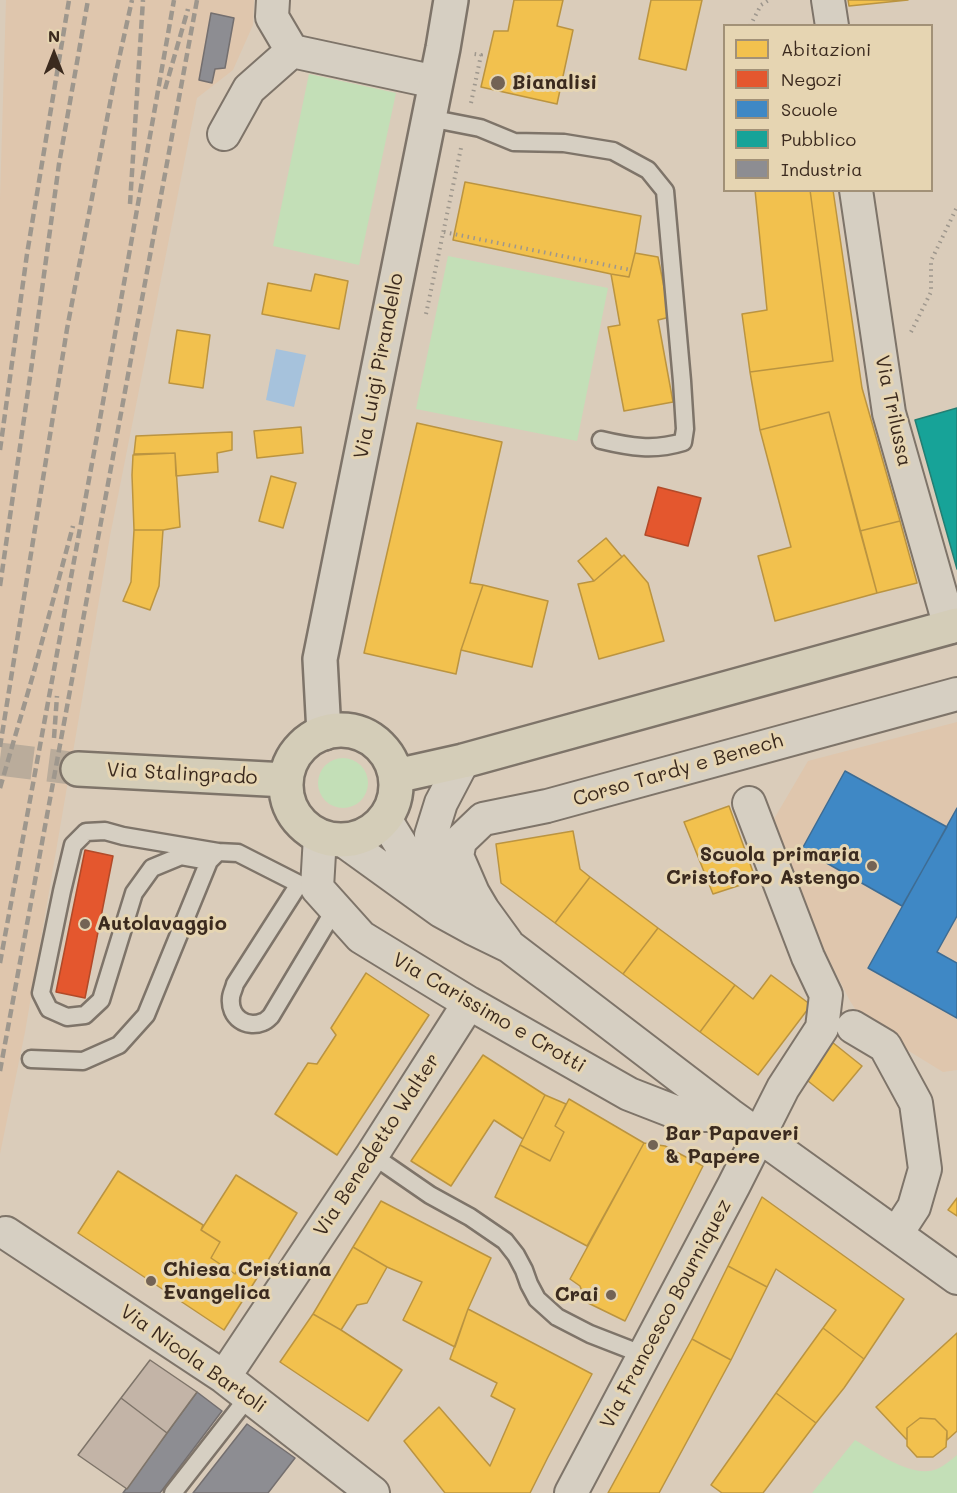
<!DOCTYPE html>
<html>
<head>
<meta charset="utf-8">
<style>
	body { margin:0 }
	#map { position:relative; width:957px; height:1493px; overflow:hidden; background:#daccba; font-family:Mali,sans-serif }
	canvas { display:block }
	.legend { position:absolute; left:723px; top:24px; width:210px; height:168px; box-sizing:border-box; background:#e6d5b2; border:2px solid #a29177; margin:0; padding:8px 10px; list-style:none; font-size:18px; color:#3b2a1e }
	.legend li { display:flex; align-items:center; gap:12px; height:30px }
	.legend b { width:30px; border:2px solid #a29177 }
	.north { position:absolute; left:24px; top:24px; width:60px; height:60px; -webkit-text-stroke:4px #e6d5b2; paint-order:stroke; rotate:0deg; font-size:16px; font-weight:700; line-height:24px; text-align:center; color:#3b2a1e }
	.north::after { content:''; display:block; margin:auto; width:21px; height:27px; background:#3b2a1e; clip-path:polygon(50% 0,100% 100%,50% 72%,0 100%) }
</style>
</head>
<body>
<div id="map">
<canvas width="957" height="1493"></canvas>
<ul class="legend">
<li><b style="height:16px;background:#f2c14e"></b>Abitazioni</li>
<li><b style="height:16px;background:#e4572e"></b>Negozi</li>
<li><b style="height:16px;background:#3f88c5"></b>Scuole</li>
<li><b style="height:16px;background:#17a398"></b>Pubblico</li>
<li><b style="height:16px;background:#8d8d92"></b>Industria</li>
</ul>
<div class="north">N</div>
</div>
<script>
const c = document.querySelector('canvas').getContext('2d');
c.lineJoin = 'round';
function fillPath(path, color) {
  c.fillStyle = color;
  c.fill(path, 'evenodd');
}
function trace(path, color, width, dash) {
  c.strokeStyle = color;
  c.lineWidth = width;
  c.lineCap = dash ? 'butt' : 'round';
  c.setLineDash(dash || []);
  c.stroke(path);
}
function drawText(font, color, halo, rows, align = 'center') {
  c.font = font + ' Mali,sans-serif';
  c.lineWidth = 6;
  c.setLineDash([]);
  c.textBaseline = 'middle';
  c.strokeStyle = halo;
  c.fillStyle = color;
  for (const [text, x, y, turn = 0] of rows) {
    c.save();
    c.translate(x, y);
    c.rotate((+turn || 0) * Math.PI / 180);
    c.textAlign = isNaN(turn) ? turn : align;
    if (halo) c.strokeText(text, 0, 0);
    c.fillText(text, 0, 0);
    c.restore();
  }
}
const built = new Path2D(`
	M6,0H254L253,25L233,70L197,98L110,536L25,1032L0,1154V199Z
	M957,722V1070L943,1072L865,1024L850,1001L803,908L771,824L808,761Z`);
const green = new Path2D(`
	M309,74L396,93L359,265L273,246Z
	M448,256L608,288L577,441L416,409Z
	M318 783a25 25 0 1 1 50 0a25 25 0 1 1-50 0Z
	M855,1440C876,1452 912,1479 937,1469C944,1466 951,1460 957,1455V1493H812Z`);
const water = new Path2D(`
	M276,349L306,355L294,407L266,400Z`);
const homes = new Path2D(`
	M514,0H563L557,26L573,30L557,104L481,87L494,31H508Z
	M651,0H702L686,70L639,59Z
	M848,0H908L849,6Z
	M465,182L641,216L635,253L629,277L611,274L453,240Z
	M755,190H810L833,361L750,372L742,314L767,310Z
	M810,190H833L862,388L900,521L860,531L829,412L760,430L750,372L833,361Z
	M635,253L658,257L670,317L658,320L673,402L624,411L608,327L620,325L611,274L629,277Z
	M315,274L348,281L339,329L262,314L268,283L311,291Z
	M177,330L210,335L203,388L169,383Z
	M829,412L877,593L775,621L758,556L791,547L760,430Z
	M417,423L502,442L470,583L483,585L461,650L456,674L364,653Z
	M301,427L303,453L257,458L254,431Z
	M232,432V450L217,453L218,472L176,476L175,453L134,454L136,436Z
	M175,453L180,527L163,530H134L132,475L133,455Z
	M271,476L296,483L283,528L259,521Z
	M900,521L917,583L877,593L860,531Z
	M134,530H163L159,586L150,610L123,601L131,582Z
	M606,538L622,557L594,581L578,561Z
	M624,555L648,583L664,641L599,659L578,584L594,581Z
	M483,585L548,601L532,667L461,650Z
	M729,806L756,880L713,894L684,822Z
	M573,831L580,869L590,877L555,923L501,883L496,844Z
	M590,877L658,928L623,974L555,923Z
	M658,928L735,985L700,1032L623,974Z
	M366,973L429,1015L337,1155L275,1114L308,1063L317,1064L336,1035L331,1028Z
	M771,975L811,1005L758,1075L700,1032L735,985L753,999Z
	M832,1042L862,1066L833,1101L803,1077Z
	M483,1055L545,1095L523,1139L494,1120L451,1186L411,1161Z
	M545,1095L566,1104L555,1126L564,1132L550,1161L520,1145Z
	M569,1099L644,1143L587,1246L495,1197L520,1145L550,1161L564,1132L555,1126Z
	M644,1143L665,1146L703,1166L625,1321L586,1302L580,1286L570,1279Z
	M118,1171L203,1225L201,1230L220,1242L211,1258L235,1274L240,1266L257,1278L224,1330L78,1233Z
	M236,1175L297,1213L257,1278L240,1266L235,1274L211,1258L220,1242L201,1230Z
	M762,1197L904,1299L864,1359L823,1328L836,1310L776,1269L767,1287L728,1266Z
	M957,1198V1216L948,1210Z
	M381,1201L491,1258L468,1309L455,1347L403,1320L422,1282L387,1267L353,1247Z
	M353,1247L387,1267L367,1303L357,1305L341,1330L313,1314Z
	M728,1266L767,1287L731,1360L692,1339Z
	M468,1309L592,1374L548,1457L530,1493H445L404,1441L439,1407L490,1466L515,1409L491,1396L497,1383L450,1359Z
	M313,1314L341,1330L402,1370L368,1421L280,1362Z
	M823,1328L864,1359L844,1388L816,1423L776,1393Z
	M957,1333V1431L947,1440V1431L935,1419L920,1418L907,1428V1440L876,1407Z
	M692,1339L731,1360L659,1493H608Z
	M776,1393L816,1423L763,1493H722L711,1485Z
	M920,1418L935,1419L947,1431L946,1447L933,1457H917L907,1446V1428Z`);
const shops = new Path2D(`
	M658,487L701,498L688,546L645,535Z
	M85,850L113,856L85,998L56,992Z`);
const schools = new Path2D(`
	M845,771L947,827L902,906L802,849Z
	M957,808V916L937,952L957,963V1018L868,968Z`);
const public = new Path2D(`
	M957,408V569L915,420Z`);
const industry = new Path2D(`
	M211,13L234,18L225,68L215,69L212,83L199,80Z
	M197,1392L222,1411L160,1493H123Z
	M247,1424L295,1458L268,1493H193Z`);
const building = new Path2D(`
	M150,1360L197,1392L167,1433L121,1398Z
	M121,1398L167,1433L127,1489L78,1455Z`);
const primaryTunnel = new Path2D(`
	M0,759L78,769`);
const path = new Path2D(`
	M750,26L761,5L769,0
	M471,103L481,55L474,54
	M444,232L631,270
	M426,314L461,148
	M911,332L931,292V261L957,207`);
const lane = new Path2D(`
	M429,118L480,128L514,142L564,143L613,151L648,170L665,191L682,381L685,429L683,442C654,451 630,447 601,440
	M209,861L181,856L152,868L134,893L101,1000L85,1015L67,1017L49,1009L41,993L62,891L73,845L86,832L105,831L123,836L218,852
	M299,884L235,984C234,989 231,994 231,998C229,1017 246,1029 263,1022C266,1021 269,1018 271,1016L335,909
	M31,1059L83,1061L119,1045L146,1015L209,861L218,852L238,853L299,884L317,888
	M372,1155L430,1195L470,1217L505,1241L516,1255L524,1270L529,1284L537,1299L557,1317L590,1334L644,1355
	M173,1493L249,1396`);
const street = new Path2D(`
	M273,0L272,17L292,51L436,82
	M828,0L832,26
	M224,134L249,89L292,51
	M856,190L889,413L950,627
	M463,761L441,803L431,835L436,862L446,877L467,890
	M385,819L433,897
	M320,836L317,888L361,937L469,1003L629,1094L683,1115H730
	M344,841L441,911L472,928L509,946L730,1115L957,1278
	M507,943L483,910L473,893L457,856L460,841L483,819L547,806L957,694
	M853,1027L885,1046L916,1103L925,1169L914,1207L897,1233
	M6,1233L224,1377L373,1493
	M224,1377L372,1155L469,1003
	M571,1493L734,1185L783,1088L822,1028L826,995L808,957L749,803`);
const secondary = new Path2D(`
	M324,733L320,659L443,48L451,0`);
const primary = new Path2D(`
	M286 785a55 55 0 1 1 110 0a55 55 0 1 1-110 0Z
	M78,769L286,780
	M396,776L463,761L957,625`);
const rail = new Path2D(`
	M165,89L188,9
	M130,204L143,0
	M0,450L27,254L69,0
	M0,586L32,363L59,164L88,0
	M54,738L57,696
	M0,747L67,329L115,77L132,0
	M0,788L33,675L73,526
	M0,963L97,436L174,0
	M0,1071L197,0`);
const markers = [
	[498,83,8,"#736355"],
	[872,866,6,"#736355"],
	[85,924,6,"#736355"],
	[653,1145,6,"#736355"],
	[151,1281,6,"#736355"],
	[611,1295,6,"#736355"]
];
const poiNames = [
	["Bianalisi",512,83],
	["Scuola primaria",860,855,"right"],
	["Cristoforo Astengo",860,878,"right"],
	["Autolavaggio",97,924],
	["Bar Papaveri",665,1134],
	["& Papere",665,1157],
	["Chiesa Cristiana",163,1270],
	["Evangelica",163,1293],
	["Crai",599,1295,"right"]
];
const streetNames = [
	["Via Luigi Pirandello",379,366,-79],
	["Via Trilussa",893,411,78],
	["Corso Tardy e Benech",678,770,-16],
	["Via Stalingrado",182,774,3],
	["Via Carissimo e Crotti",489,1013,30],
	["Via Benedetto Walter",377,1145,-57],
	["Via Francesco Bourniquez",666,1314,-62],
	["Via Nicola Bartoli",193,1359,35]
];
fillPath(built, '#dfc6ad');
fillPath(green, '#c3dfb7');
fillPath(water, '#a6c2dc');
fillPath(homes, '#f2c14e');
trace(homes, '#bb9440', 1.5);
fillPath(shops, '#e4572e');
trace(shops, '#b14a29', 1.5);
fillPath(schools, '#3f88c5');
trace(schools, '#3e6c93', 1.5);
fillPath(public, '#17a398');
trace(public, '#227f73', 1.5);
fillPath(industry, '#8d8d92');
trace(industry, '#746f6f', 1.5);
fillPath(building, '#c3b4a7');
trace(building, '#7e7469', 1.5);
trace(primaryTunnel, '#baac9b', 33, [33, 16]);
trace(lane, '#7e7469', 21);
trace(street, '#7e7469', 36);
trace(secondary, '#7e7469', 38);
trace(primary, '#7e7469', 38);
trace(path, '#9e978d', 4, [1.5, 4.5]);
trace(lane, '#d6cfc2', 16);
trace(street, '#d6cfc2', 32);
trace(secondary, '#d6cfc2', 33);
trace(primary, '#d4cdb8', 33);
trace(rail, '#9e978d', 4.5, [9, 4.5]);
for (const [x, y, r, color] of markers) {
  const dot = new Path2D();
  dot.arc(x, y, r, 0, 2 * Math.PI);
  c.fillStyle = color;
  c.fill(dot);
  trace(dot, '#e6d5b2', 2);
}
drawText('bold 20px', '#3b2a1e', '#e6d5b2', poiNames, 'left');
drawText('20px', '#3b2a1e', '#e6d5b2', streetNames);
</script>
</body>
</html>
